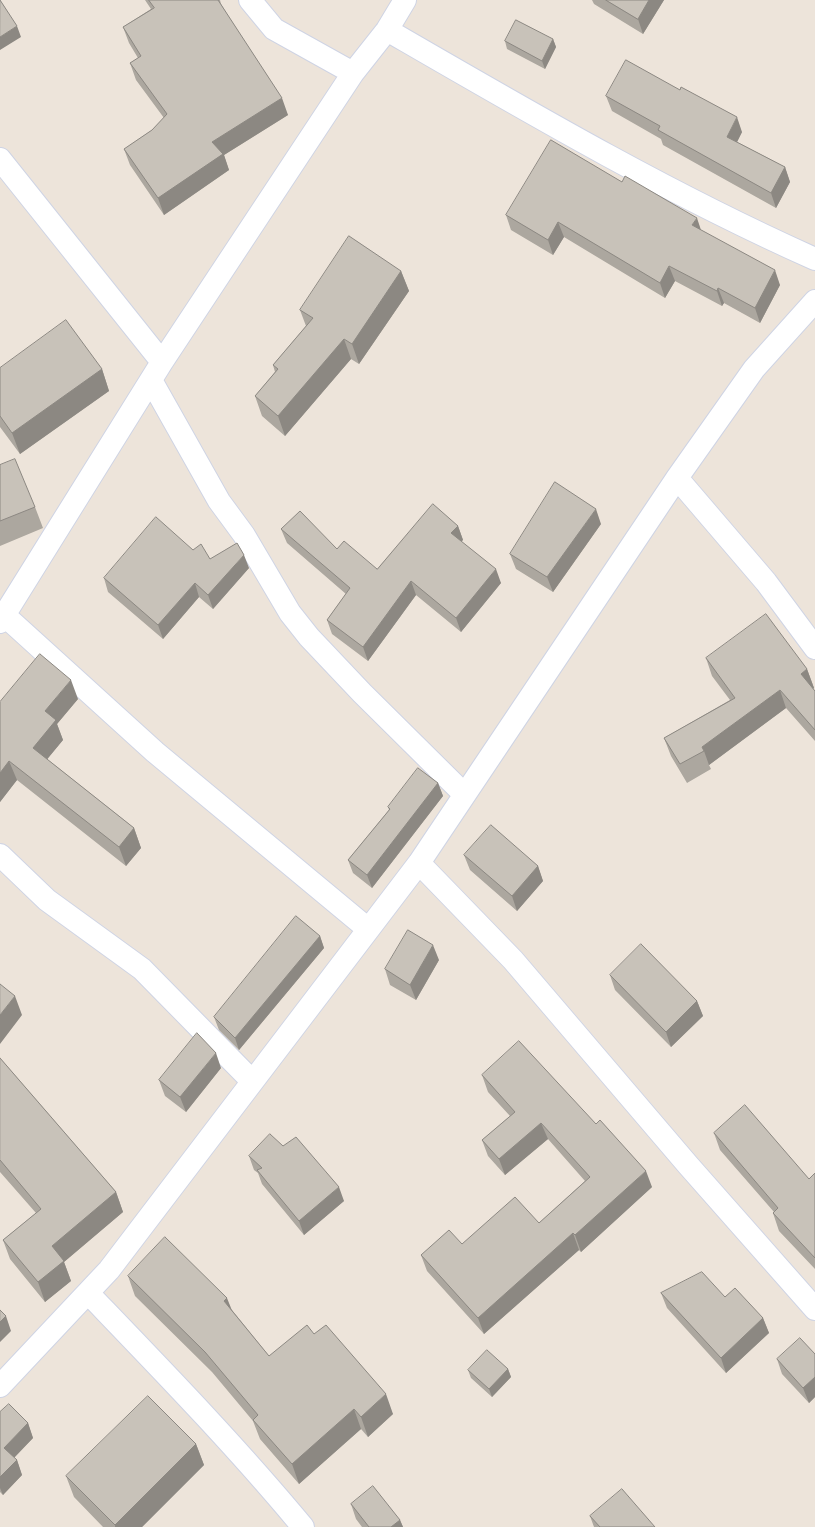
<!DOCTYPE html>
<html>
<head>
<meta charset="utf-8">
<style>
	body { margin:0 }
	canvas { display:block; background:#ede4da }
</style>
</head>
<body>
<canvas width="815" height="1527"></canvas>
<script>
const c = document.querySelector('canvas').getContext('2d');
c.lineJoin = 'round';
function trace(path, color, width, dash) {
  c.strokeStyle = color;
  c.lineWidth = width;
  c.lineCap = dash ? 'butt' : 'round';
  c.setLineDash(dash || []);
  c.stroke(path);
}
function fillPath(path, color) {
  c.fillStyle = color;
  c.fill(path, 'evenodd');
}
const minor = new Path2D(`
	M250,0L274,29L353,73
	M387,30C527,111 667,193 815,259
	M0,159L162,362
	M152,382L219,501L244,535L290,613L309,637L362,693L464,794
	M677,478L766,582L815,648
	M4,615L155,752L368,929
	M0,622L162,362L353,73L387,30L405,0
	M0,855L47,900L142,969L252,1081
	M419,863L513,960L688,1165L815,1309
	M88,1293C161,1369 235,1445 303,1527
	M0,1386L109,1270L419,863L677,478L754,369L815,301`);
const wall = new Path2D(`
	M145,0H220L221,4L288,115L224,155L229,170L164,215L130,165L124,149L152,130L164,118L136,80L130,63L138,58L129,43L123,27L151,9Z
	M592,0H664L643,34L594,4Z
	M553,39L556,47L545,69L507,49L505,41Z
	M606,96L742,132L737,142L785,167L790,182L776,208L663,145L661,139L612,111Z
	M506,215L701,230L780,285L760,323L724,303L722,306L675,281L665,298L564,237L553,255L511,230Z
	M401,271L409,291L359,364L351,359L285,436L262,416L255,396L275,372L273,365L306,326L300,310Z
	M0,368L102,369L109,391L20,454L0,427Z
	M0,465L35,507L43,528L0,546Z
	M601,524L553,592L516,569L510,554Z
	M458,526L463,540L461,541L501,583L461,632L416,595L368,661L332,634L327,620L346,594L287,543L281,529L337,549L377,569Z
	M193,550L210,559L249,568L213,609L199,597L163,639L108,592L104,578Z
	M706,658L807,669L814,688L813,689L815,691V741L786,708L709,765L711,769L687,783L671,756L664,738L730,700L712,676Z
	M78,699L57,724L63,740L47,759L134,828L141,848L126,866L17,780L0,802V702Z
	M438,783L443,796L372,888L353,873L348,860L389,810L388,807Z
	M464,855L538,866L543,881L517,911L470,870Z
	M320,936L324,948L239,1050L219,1030L214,1017Z
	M439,960L416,1000L390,985L385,969Z
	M610,975L697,1001L703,1016L671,1047L615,990Z
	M0,1058L116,1192L123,1212L64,1262L71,1281L45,1302L10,1259L3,1240L36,1213L0,1172Z
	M221,1068L186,1112L165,1096L159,1080Z
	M482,1075L652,1187L581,1252L579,1250L484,1334L427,1271L421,1255L539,1223L585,1181L548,1139L505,1175L488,1156L482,1140L510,1116L488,1092Z
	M714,1133L809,1179L815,1173V1269L779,1231L773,1213L774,1212L720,1150Z
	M283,1146L344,1201L304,1235L262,1184L258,1173L254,1170L249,1156Z
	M128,1276L232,1310L269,1356L314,1334L393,1414L368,1437L361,1429L299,1484L260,1439L253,1421L212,1372L135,1296Z
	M661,1293L725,1297L763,1318L769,1333L726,1373L667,1308Z
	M815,1354V1397L809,1403L782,1374L777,1359Z
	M508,1369L511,1377L492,1397L471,1378L468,1370Z
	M0,1412L28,1423L33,1438L14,1458L17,1460L22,1475L3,1495L0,1492Z
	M196,1444L204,1465L142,1527H103L74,1497L66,1476Z
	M351,1504L400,1520L403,1527H362L356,1519Z
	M590,1516L655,1527H594Z`);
const shadedWall = new Path2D(`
	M649,0H664L643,34L638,19Z
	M17,26L21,37L0,50V37Z
	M553,39L556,47L545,69L542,61Z
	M282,98L288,115L224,155L229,170L164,215L158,198L212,142Z
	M737,117L742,132L732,152L727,137Z
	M785,167L790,182L776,208L771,193Z
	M697,218L702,233L692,225Z
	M558,222L564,237L553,255L548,240Z
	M669,266L675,281L665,298L660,283Z
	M775,270L780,285L760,323L755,308Z
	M401,271L409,291L359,364L352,344Z
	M718,288L724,303L722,306L717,291Z
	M344,339L351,359L285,436L278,416Z
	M102,369L109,391L20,454L12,433Z
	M596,509L601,524L553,592L547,577Z
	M458,526L463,540L456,547L451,533Z
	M244,555L249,568L213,609L208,595Z
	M496,569L501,583L461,632L456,618Z
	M411,581L416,595L368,661L363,647Z
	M195,583L199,597L163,639L158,625Z
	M807,669L814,688L807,693L801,674Z
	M71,680L78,699L57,724L63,740L40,768L33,748L45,711Z
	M780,690L786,708L709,765L704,751L702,747Z
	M9,761L17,780L0,802V773Z
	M438,783L443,796L372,888L367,875Z
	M134,828L141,848L126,866L119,847Z
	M538,866L543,881L517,911L512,896Z
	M320,936L324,948L239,1050L235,1038Z
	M433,945L439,960L416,1000L410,985Z
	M15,996L22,1015L0,1044V1015Z
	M697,1001L703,1016L671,1047L666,1032Z
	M216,1053L221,1068L186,1112L180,1097Z
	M541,1123L548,1139L505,1175L499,1159Z
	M646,1171L652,1187L581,1252L575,1235Z
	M339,1187L344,1201L304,1235L299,1221Z
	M116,1192L123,1212L64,1262L71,1281L45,1302L38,1282L52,1246Z
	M573,1233L579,1250L484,1334L478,1318Z
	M227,1298L235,1318L224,1301Z
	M6,1316L11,1331L0,1342V1322Z
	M763,1318L769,1333L726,1373L721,1358Z
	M508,1369L511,1377L492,1397L489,1389Z
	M815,1377V1397L809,1403L803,1388Z
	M386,1394L393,1414L368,1437L361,1417Z
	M354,1409L361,1429L299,1484L292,1464Z
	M28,1423L33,1438L9,1463L4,1448Z
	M196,1444L204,1465L142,1527H115V1525Z
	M17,1460L22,1475L3,1495L0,1488V1477Z
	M400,1520L403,1527H391Z`);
const building = new Path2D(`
	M0,0L17,26L0,37Z
	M149,0H218L282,98L212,142L223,154L158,198L124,149L152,130L167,114L130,63L141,56L123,27L154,8Z
	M606,0H649L638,19Z
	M516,20L553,39L542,61L505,41Z
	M626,60L680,90L681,87L737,117L727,137L785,167L771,193L658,130L660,126L606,96Z
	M551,140L622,182L625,176L697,218L692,225L775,270L755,308L718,288L717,291L669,266L660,283L558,222L548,240L506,215Z
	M349,236L401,271L352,344L344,339L278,416L255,396L278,369L273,365L313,318L300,310Z
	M66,320L102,369L12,433L0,416V368Z
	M15,459L35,507L0,521V465Z
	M555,482L596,509L547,577L510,554Z
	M433,504L458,526L451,533L496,569L456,618L411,581L363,647L327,620L350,588L281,529L300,511L337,549L344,541L377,569Z
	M156,517L193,550L201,544L210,559L237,543L244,555L208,595L195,583L158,625L104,578Z
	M766,614L807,669L801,674L815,691V730L780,690L702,747L704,751L680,764L664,738L735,698L706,658Z
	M40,654L71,680L45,711L56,720L33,748L134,828L119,847L9,761L0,773V702Z
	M418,768L438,783L367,875L348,860L390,809L388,807Z
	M491,825L538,866L512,896L464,855Z
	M296,916L320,936L235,1038L214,1017Z
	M408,930L433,945L410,985L385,969Z
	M641,944L697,1001L666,1032L610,975Z
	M0,984L15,996L0,1015Z
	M197,1033L216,1053L180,1097L159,1080Z
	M519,1041L596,1124L600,1120L646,1171L575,1235L573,1233L478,1318L421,1255L449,1230L462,1244L515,1197L539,1223L590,1177L541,1123L499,1159L482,1140L515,1112L482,1075Z
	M0,1058L116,1192L52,1246L64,1261L38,1282L3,1240L41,1209L0,1160Z
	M745,1105L809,1179L815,1173V1258L773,1213L778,1208L714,1133Z
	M270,1134L283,1146L296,1137L339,1187L299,1221L257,1170L262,1168L249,1156Z
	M165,1237L227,1298L224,1301L269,1356L307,1325L314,1334L326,1325L386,1394L361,1417L354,1409L292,1464L253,1420L258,1415L205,1352L128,1276Z
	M702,1272L725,1297L735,1288L763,1318L721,1358L661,1293Z
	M0,1310L6,1316L0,1322Z
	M800,1338L815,1354V1377L803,1388L777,1359Z
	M487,1350L508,1369L489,1389L468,1370Z
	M148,1396L196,1444L115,1525L66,1476Z
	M9,1404L28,1423L4,1448L17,1460L0,1477V1412Z
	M373,1486L400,1520L391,1527H369L351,1504Z
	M622,1489L655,1527H600L590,1516Z`);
trace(minor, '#cfd4e4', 24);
trace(minor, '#fff', 22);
fillPath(wall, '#aca79f');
fillPath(shadedWall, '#8c8882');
fillPath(building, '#c8c2b9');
trace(building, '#8c8882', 1);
</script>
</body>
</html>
